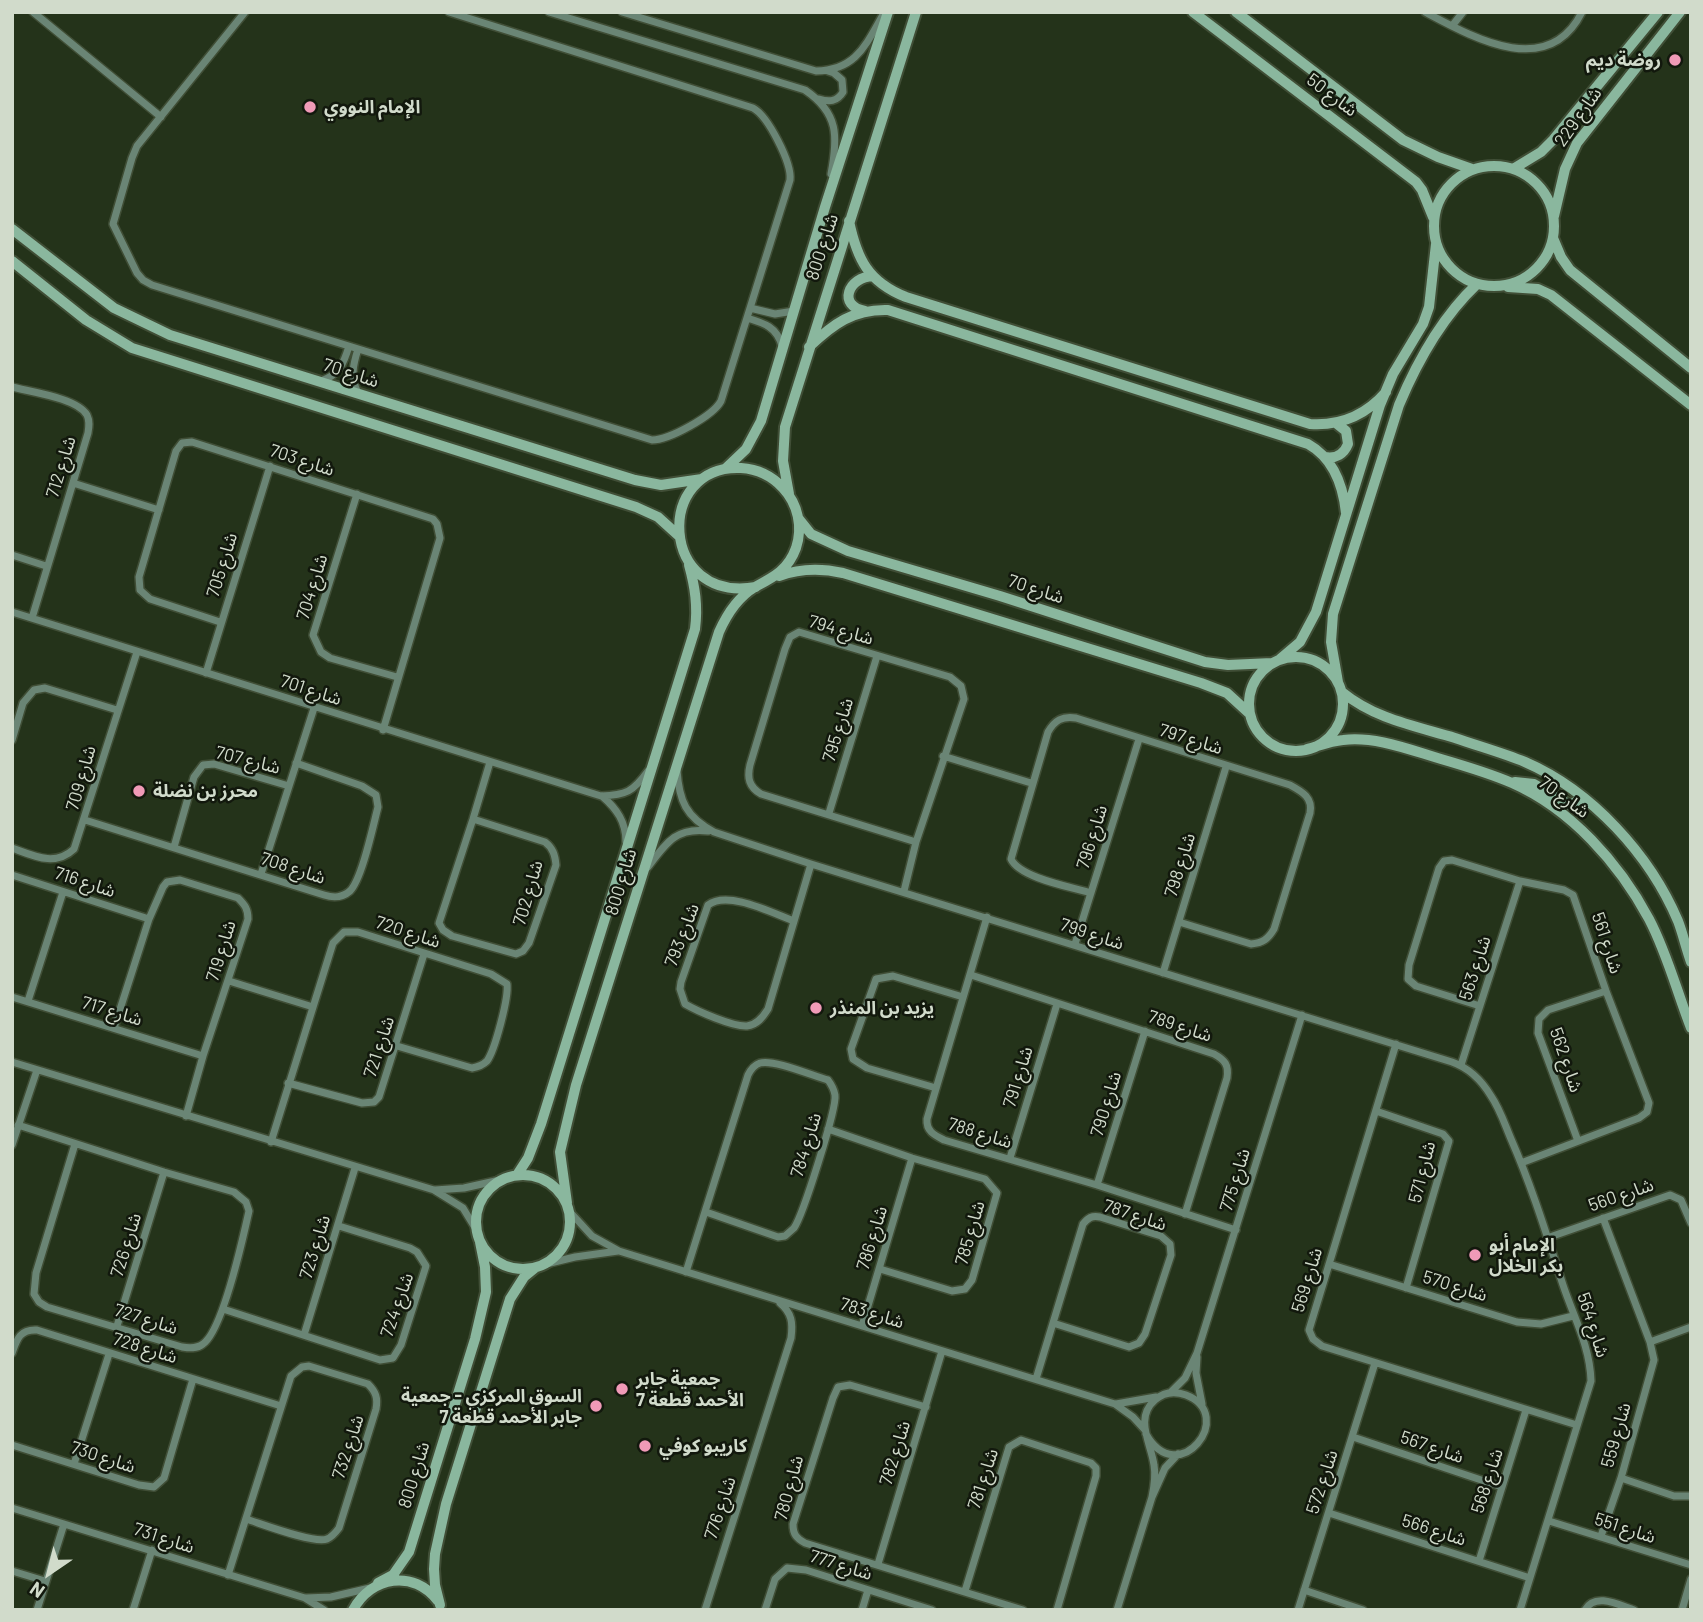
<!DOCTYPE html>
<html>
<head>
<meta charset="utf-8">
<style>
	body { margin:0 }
	#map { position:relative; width:1703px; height:1622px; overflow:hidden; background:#24331a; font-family:Barlow,sans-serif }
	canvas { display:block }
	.frame { position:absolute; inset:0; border:14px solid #d1dbcb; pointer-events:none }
	.north { position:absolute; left:14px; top:1538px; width:70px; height:70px; -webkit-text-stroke:5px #12180d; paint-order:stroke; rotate:215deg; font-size:19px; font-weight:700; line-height:28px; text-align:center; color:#d1dbcb }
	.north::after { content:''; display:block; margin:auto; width:24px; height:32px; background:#d1dbcb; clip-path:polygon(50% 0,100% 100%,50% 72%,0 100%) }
</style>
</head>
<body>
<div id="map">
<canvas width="1703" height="1622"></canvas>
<div class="frame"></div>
<div class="north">N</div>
</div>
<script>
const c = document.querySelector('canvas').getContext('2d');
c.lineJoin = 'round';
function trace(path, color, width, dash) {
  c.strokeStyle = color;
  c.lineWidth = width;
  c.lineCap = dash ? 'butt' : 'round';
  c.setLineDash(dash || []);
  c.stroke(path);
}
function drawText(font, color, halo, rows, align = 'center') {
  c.font = font + ' Barlow,"Noto Sans Arabic",sans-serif';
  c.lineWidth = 5;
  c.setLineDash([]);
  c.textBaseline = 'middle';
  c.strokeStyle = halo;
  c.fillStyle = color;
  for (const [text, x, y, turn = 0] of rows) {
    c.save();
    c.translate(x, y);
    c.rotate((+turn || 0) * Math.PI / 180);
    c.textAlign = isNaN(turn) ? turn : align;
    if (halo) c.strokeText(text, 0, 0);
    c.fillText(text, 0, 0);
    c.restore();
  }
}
const street = new Path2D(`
	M33,12L161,117
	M245,12L137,146L132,158L113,224L137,273L143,280L152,285L652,440C669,440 713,416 721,401L790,180C792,163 768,116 753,108L449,12
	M549,12L805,90C839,113 838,137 831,174
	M622,12L816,71C857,70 866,44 884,13
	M1425,12C1474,38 1548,80 1582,12
	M1452,26L1463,12
	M819,99C829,102 837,102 843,92L842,80L834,73L828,71
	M750,308L775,314L794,311
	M747,318C764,323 777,327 782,346
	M321,381C339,375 344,363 349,346
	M12,387C31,392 77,398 87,415C90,421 89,427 88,433L32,618
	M358,393C350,377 353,365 358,349
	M73,483L159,510
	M357,494L313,635L321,652L330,658L397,677
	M12,555L46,566
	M12,612L601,796C626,795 633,792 648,771
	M220,622L150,599L140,590L139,577L176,451L182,443L192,442L433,519L437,524L440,538L383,730
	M206,673L270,466
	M12,740L23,703L34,690L45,688L117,710
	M943,756L1031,783
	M677,770C679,801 686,817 714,832L811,864L1452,1062C1469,1068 1482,1081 1491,1096C1500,1109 1505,1125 1511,1139C1532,1187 1547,1236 1563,1285C1574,1318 1590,1346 1591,1381L1520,1610
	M602,796C617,809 626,822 626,842
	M829,813L877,656
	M473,819L545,842C553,848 555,855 556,865L529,943L523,951L516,954L452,936L443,930L439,923L473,819L490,762
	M85,820L324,895C334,898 342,898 350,891C362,879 373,826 378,807L376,795L362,786L296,763
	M174,847L194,777L203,765L214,764L289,786
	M12,848C34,856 55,867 74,849L137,652
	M648,867C666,843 676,827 708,831
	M261,874L314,708
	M12,875L149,919
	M904,891L916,842L964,699L961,686L950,677L799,632L790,637L785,649L750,765C747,778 749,787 761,794L916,842
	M1091,893C1071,887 1020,878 1011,859L1048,732C1055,720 1062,716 1076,718L1290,785C1303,792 1313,798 1310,813L1274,929C1268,939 1263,943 1251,944L1179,922
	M987,917L927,1119C926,1131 934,1135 944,1140L1097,1185L1236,1230
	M794,921C772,913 728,890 708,905L681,982L680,989L685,1004C697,1011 733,1027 747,1026C757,1025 763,1017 768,1009L811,864
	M1075,944L1139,739
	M1163,973L1226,767
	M971,975L1214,1054C1225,1060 1229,1065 1227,1078L1185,1214
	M229,981L313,1007
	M12,997L203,1056
	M28,1001L63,892
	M1480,1006L1416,986L1408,979L1409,965L1439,868L1444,861L1452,860L1520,881L1564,890L1573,895L1606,991L1649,1103L1647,1112L1639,1118L1521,1163
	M114,1028L149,919L163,887L167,882L180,880L238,898C245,905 248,909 248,919L203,1056L186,1116
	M1396,1044L1309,1330L1313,1339L1322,1346L1577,1425
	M12,1062L434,1190L463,1208L477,1231
	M1461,1065L1520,881
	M288,1083L362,1103L374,1102L379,1097L424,954
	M936,1088L867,1068L853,1059L851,1049L876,979L893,976L963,997
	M1376,1111L1443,1134L1449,1141L1406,1288
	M18,1125L164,1172L234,1192L246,1202L249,1211C243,1238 223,1330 203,1344C197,1349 189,1348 182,1347L47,1307L39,1302L34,1294L36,1273L75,1144
	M828,1129L912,1158L985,1179L997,1193L972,1280L965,1289L952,1291L880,1269
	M1578,1141L1538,1033L1539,1019L1548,1010L1606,991
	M271,1142L333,943L344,932H358L491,974L507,984C509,997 495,1050 487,1061C483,1065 478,1067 472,1068L397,1046
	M12,1145L37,1070
	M1010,1158L1057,1004
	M1097,1185L1145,1031
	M435,1190L464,1188L500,1180
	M570,1212L592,1236L619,1251L1115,1404L1133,1417L1145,1430
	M1603,1218L1650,1342
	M1547,1238L1670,1195L1681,1200L1691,1223
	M546,1264L575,1257L618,1251
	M1329,1264L1517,1322L1541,1324L1573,1316
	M686,1272L748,1075C751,1069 754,1065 760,1063C774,1059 813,1076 828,1080C831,1084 834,1089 835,1095C837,1108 803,1215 794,1228L785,1236L778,1237L706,1212
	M223,1309L380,1360L393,1358L401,1345L426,1266L417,1252L410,1248L339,1226
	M117,1326L164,1172
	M862,1326L912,1158
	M304,1335L355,1168
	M12,1353C17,1339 20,1329 37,1330L281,1406
	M1197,1357L1196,1373L1202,1404
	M1036,1379L1083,1224C1088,1218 1092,1215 1100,1217L1161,1236L1170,1244L1171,1255L1145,1334L1139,1343L1129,1347L1053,1323
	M1170,1393L1185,1378L1197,1353L1302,1015
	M1116,1404L1156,1397
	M926,1407L850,1385L838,1387L833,1398L793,1524C793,1534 796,1538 805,1543L1023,1610
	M1146,1434C1178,1491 1238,1415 1186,1395C1175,1391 1164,1392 1155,1400C1134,1418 1151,1443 1154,1465C1156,1476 1154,1487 1152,1497
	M1353,1437L1502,1487
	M12,1445L139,1485L154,1487L164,1478L193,1379
	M74,1464L109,1354
	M1621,1478L1674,1496H1691
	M12,1508L305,1598L324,1610
	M1329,1513L1530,1578
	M1549,1521L1691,1565
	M1601,1536L1621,1478L1654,1360L1650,1342L1691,1327
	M1479,1561L1526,1410
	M878,1564L942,1351
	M12,1571L45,1581
	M228,1575L291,1376L302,1367L309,1366L368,1384C376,1392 378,1398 376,1409L339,1528C336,1532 332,1537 327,1539C314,1544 262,1524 246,1519
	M1304,1590L1363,1610
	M965,1591L1009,1447L1021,1440L1091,1463L1096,1468V1476L1057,1610
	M306,1598L331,1597L370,1588
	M37,1610L64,1524
	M133,1610L152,1550
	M705,1610L791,1338C793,1323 792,1313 780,1303
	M765,1610L775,1579L787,1568L806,1570L932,1610
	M862,1610L868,1590
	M1117,1610L1152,1497L1165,1468L1178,1454
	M1298,1610L1375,1363
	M1585,1610C1595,1592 1619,1605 1634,1610
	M1682,1610L1691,1579`);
const secondary = new Path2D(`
	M1193,12L1416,182L1422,190L1433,217
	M1236,12L1403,140L1438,157L1472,169
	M1434 226a60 60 0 1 1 120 0a60 60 0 1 1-120 0Z
	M1513,169L1541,152L1553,140L1658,12
	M1554,216L1565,169L1577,143L1680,12
	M849,221C857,259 868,282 906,297L1310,424C1341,426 1366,415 1386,392
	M12,229L114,308L170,335L635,480L661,485L702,479
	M1553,238L1561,257L1570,270L1691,368
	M12,261L86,320L132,348L636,507L658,517L679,536
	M1508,287L1538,289L1551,295L1691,405
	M865,311C837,306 848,277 873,276
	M809,347C833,324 853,309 888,310L1308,444C1333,458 1343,485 1346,513
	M1325,457C1336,459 1344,454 1348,444L1346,431L1336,423
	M726,468L746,449L761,421L825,207L888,12
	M789,494L783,461L785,427L916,12
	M799,519L811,534L848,551L1000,596L1205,662L1228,665L1272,663
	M779,576C801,568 821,568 843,573L1201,683L1227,693L1250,714
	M1249 704a47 47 0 1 1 94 0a47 47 0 1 1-94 0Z
	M1280,659L1300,642L1316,612L1380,405L1393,374L1423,324L1429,307L1436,244
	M1338,682L1331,642L1333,614L1399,405C1417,362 1442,317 1477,284
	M1342,692C1375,719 1415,726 1455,738C1478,746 1503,753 1525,762C1592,791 1650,855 1678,921C1683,934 1686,948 1691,962
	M1307,749C1318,746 1331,741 1343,740C1376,736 1410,750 1441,759C1465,766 1489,773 1512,783C1571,809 1619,863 1649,919C1667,953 1677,992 1691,1028
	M1515,782L1534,784L1570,805L1582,798
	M476 1222a47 47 0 1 1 94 0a47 47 0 1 1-94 0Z
	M517,1175L528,1158L541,1124L695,629C698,606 695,587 689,565
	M567,1203L560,1152L576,1085L719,632C727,614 738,597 755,587C774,577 788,570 796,548C803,527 798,504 783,488C772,476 757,469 741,468C654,464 659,604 756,587
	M378,1583L393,1575L409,1552L475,1339L486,1292L485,1267L480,1242
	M440,1605L435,1585L434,1569L435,1554L446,1504L510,1299L524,1277L535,1268
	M353,1610C371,1576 414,1569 438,1601`);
const markers = [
	[1675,60,7,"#f09ab7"],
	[310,107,7,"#f09ab7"],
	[139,791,7,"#f09ab7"],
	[816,1008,7,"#f09ab7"],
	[1475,1255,7,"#f09ab7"],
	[622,1389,7,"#f09ab7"],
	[596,1406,7,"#f09ab7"],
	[645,1446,7,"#f09ab7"]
];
const poiNames = [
	["روضة ديم",1661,60,"right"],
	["الإمام النووي",324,107],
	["محرز بن نضلة",153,791],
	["يزيد بن المنذر",830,1008],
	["الإمام أبو",1489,1245],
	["بكر الخلال",1489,1266],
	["جمعية جابر",636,1379],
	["الأحمد قطعة 7",636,1400],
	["السوق المركزي - جمعية",582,1396,"right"],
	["جابر الأحمد قطعة 7",582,1417,"right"],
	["كاريبو كوفي",659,1446]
];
const streetNames = [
	["شارع 50",1332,95,37],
	["شارع 229",1578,117,-55],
	["شارع 800",822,247,-72],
	["شارع 70",351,373,18],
	["شارع 703",302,460,18],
	["شارع 712",61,467,-73],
	["شارع 705",222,565,-73],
	["شارع 704",312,587,-73],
	["شارع 70",1036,589,18],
	["شارع 794",841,630,16],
	["شارع 701",311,690,18],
	["شارع 795",838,730,-73],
	["شارع 797",1191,739,17],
	["شارع 707",248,760,14],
	["شارع 709",81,778,-74],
	["شارع 70",1564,797,36],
	["شارع 796",1092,837,-73],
	["شارع 798",1180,865,-73],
	["شارع 708",293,868,18],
	["شارع 716",85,882,18],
	["شارع 800",621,882,-73],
	["شارع 702",528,893,-74],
	["شارع 720",408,932,18],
	["شارع 799",1092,934,18],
	["شارع 793",682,935,-69],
	["شارع 561",1607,943,72],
	["شارع 719",221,951,-73],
	["شارع 563",1475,968,-72],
	["شارع 717",112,1011,17],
	["شارع 789",1180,1026,18],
	["شارع 721",379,1047,-72],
	["شارع 562",1566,1060,71],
	["شارع 791",1018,1077,-73],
	["شارع 790",1106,1104,-73],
	["شارع 788",980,1133,17],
	["شارع 784",806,1145,-73],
	["شارع 571",1422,1172,-76],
	["شارع 775",1235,1180,-73],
	["شارع 560",1621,1195,-19],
	["شارع 787",1135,1215,18],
	["شارع 785",970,1233,-74],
	["شارع 786",872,1238,-73],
	["شارع 726",126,1245,-73],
	["شارع 723",315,1247,-73],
	["شارع 569",1307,1280,-73],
	["شارع 570",1455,1286,17],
	["شارع 724",397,1305,-71],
	["شارع 783",872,1313,17],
	["شارع 727",146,1319,17],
	["شارع 564",1593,1325,72],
	["شارع 728",145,1348,17],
	["شارع 559",1616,1435,-74],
	["شارع 732",348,1447,-72],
	["شارع 567",1432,1447,19],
	["شارع 782",895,1453,-73],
	["شارع 730",103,1457,18],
	["شارع 800",414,1475,-73],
	["شارع 781",983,1479,-72],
	["شارع 568",1487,1481,-72],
	["شارع 572",1322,1482,-72],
	["شارع 780",789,1488,-75],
	["شارع 776",720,1508,-72],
	["شارع 551",1625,1528,18],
	["شارع 566",1434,1530,18],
	["شارع 731",164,1538,18],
	["شارع 777",841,1565,17]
];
trace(street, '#404e36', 10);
trace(secondary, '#404e36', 14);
trace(street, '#6a8575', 7);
trace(secondary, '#8ab79e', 10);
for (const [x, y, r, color] of markers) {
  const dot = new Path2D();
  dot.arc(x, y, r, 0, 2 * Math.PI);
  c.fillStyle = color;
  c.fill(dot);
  trace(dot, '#12180d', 2.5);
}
drawText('bold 18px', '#d1dbcb', '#12180d', poiNames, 'left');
drawText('18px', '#d1dbcb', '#12180d', streetNames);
</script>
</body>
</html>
